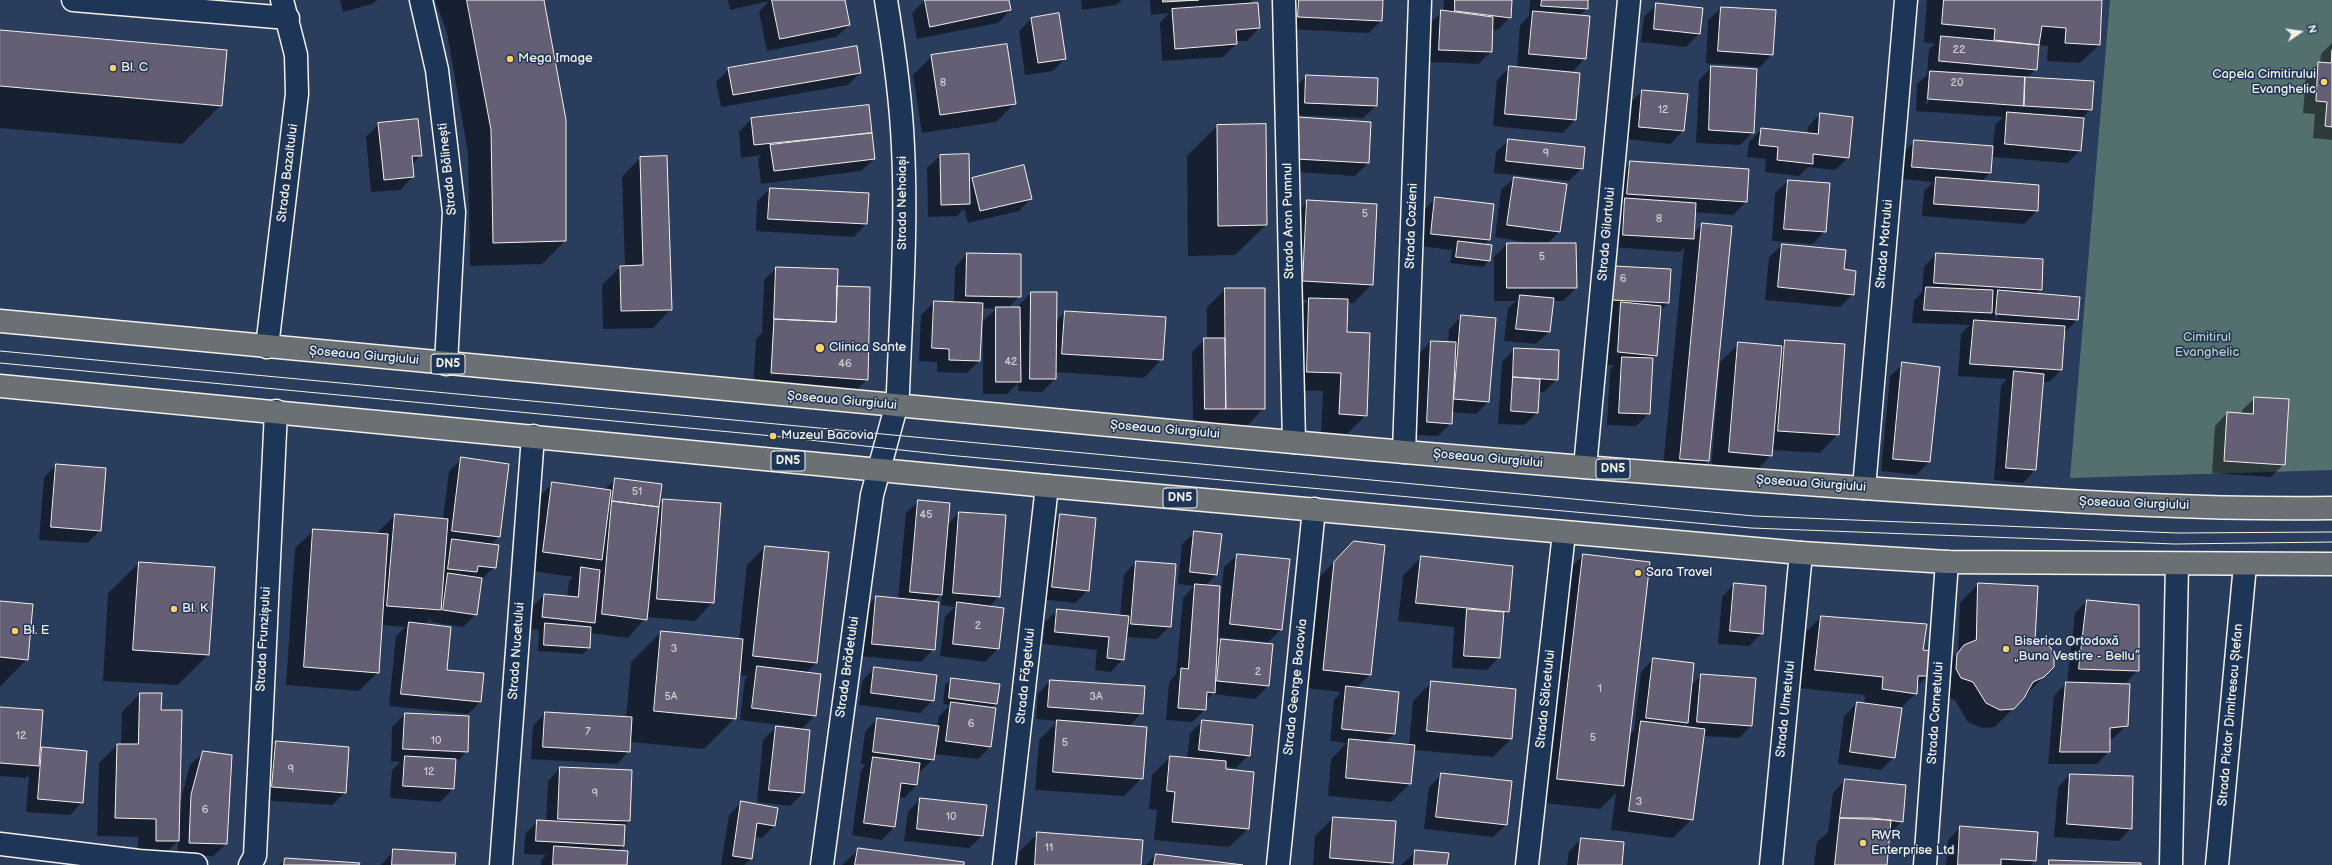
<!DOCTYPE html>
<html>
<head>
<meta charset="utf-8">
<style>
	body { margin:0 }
	#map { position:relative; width:2332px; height:865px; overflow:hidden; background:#2b3d5d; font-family:"Balsamiq Sans",sans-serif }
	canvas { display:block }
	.north { position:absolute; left:2280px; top:12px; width:40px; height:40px; -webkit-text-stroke:3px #1d3557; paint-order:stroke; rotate:77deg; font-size:11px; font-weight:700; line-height:16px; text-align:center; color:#f4f1e8 }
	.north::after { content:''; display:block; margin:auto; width:14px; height:18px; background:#f4f1e8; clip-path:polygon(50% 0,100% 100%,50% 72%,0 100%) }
</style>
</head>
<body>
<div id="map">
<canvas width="2332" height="865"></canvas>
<div class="north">N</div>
</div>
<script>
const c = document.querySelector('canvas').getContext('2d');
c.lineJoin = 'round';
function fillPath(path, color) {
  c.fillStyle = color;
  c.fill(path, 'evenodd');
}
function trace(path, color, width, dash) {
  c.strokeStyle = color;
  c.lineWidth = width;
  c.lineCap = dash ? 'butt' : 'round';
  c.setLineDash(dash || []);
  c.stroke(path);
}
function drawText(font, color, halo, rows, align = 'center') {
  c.font = font + ' "Balsamiq Sans",sans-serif';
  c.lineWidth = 3;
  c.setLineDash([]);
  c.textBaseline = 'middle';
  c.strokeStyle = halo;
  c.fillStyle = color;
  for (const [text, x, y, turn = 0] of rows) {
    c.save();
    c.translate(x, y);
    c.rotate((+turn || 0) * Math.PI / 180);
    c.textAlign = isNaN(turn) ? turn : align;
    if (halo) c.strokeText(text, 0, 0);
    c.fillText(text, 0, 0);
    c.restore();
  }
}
const green = new Path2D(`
	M2110,0H2332V470L2070,478Z`);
const shadow = new Path2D(`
	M340,0H377L372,4L343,12Z
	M435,0H543L565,241L542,264L470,266L468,153L447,33Z
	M728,0H844L849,25L836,37L767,51L759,12L769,1L730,10Z
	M925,0H1008L1010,10L998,23L917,39L912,13Z
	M1081,0H1122L1116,5L1082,10Z
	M1150,0H1253L1248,4L1259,28L1247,41H1236V44L1223,57L1162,61L1160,23L1169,13L1151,15Z
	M1288,0H1382L1381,21L1368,33L1286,29Z
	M1444,0H1511L1510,17L1498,30H1491V52L1478,64L1427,62L1429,24L1443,11Z
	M1530,0H1587V9L1579,16L1585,58L1573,71L1555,70V71L1579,74L1575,120L1563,133L1493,126L1497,80L1510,67L1517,68L1520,25L1529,16Z
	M1927,0H2101L2099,45L2080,63L2047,61L2048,46L2038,45L2036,69L2027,78L2091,109L2081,119L2080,151L2067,163L1992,157L1990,173L1982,181L2038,185L2037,211L2024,224L1922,216L1924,191L1933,182L1900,179L1902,154L1915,141L1993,147L1995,125L2003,117L1916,111L1917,84L1927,75L1929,49L1935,44L1924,42ZM1928,84H1930L1928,104H1926Z
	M1657,4L1702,9L1699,34L1686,47L1641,42L1644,17Z
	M1721,8L1775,11L1772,54L1760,67L1706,63L1708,20Z
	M1031,19L1065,58L1053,71L1025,75L1019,31Z
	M0,31L221,105L182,144L0,128Z
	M2332,43V140L2313,138L2315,114L2303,113L2306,75L2320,63L2321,54Z
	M932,56L1015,103L996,122L922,133L913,75Z
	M1712,67L1753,132L1740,145L1696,143L1699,80Z
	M729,69L860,73L848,85L721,107L716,82Z
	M1307,76L1376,106L1363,118L1293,115L1294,88Z
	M1642,91L1687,95L1683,131L1670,144L1626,139L1630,103Z
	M868,106L874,159L861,171L761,184L758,159L761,155L741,158L739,132L751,119Z
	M1820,114L1848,158L1835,170L1808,167L1799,176L1765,172L1766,159L1747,157L1749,142L1762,129L1807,134L1808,127Z
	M1299,118L1370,123L1368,163L1355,176L1284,171L1286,131Z
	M379,124L421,155L411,165L413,177L400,190L371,192L366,137Z
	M1217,126L1266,225L1235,255L1188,256L1187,156Z
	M1509,140L1582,168L1569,181L1494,173L1496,152Z
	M968,155L969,182L972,178L1031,198L1019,211L968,223L964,209L957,216L928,217L927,168L940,156Z
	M640,158L671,309L653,328L603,329L602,285L620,267H625L622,177Z
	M1631,162L1748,170L1746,202L1733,215L1694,212L1693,234L1703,224L1708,461L1690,479L1662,477L1684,248L1680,252L1611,247L1618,174Z
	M1514,178L1566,185L1559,232L1547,244L1576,288L1563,301H1552L1549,332L1536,344L1504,341L1508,308L1516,301H1494V257L1507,244H1535L1495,237L1501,190Z
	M1788,181L1825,231L1813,244L1772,241L1775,193Z
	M770,189L868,194L866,224L854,237L756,231L757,201Z
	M1435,199L1489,240L1484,245L1489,261L1483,267L1450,263L1452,250L1419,246L1423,211Z
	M1308,201L1372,284L1354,303L1347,302L1346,333L1366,415L1347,434L1321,432L1323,391L1289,390L1291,317L1308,300L1285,299L1289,220Z
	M1782,245L1845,251L1843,270L1853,294L1840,307L1765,300L1769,257Z
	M967,254L1020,296L1008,308H1019V305L1031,293L1056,321L1065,312L1165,318L1162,359L1144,378L1055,372V379L1042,392L1018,391V383L1007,394H983V321L996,309L981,308L979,361L967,373L937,372V362L919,361L921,315L934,302L954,303L955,267Z
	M1936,254L2041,289L2035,294L2077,320L2064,333L2061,370L2049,382H2042L2035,470L2023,483L1994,480L2001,385L2007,379L1958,376L1961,334L1970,325L1912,323L1914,301L1922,292L1924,267ZM1996,304H1998L1997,319L1995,318Z
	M777,268L836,287L867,379L849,398L753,391L756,339L762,333L764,280Z
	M1602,279L1668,303L1660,311L1656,355L1652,360L1649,414L1636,426L1607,425L1610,370L1614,365H1606L1609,316L1612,313L1600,312Z
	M1226,289L1264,408L1246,427H1208V421H1193L1192,352L1205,339H1207V307Z
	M1462,316L1488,402L1476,414L1452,412L1451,423L1438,436L1414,435L1418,354L1431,342L1448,343L1449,329Z
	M1785,341L1844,345L1838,434L1820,453L1772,450L1771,455L1753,474L1711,470L1720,362L1739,344L1779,347Z
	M1514,349L1557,379L1544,392H1538L1537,413L1524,425L1498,424L1502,362Z
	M1903,364L1938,367L1929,462L1916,475L1881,471L1890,376Z
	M2255,398L2284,464L2271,477L2212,473L2215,426L2227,413L2242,414V410Z
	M462,458L499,536L491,545L495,567L480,580L476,614L463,627L431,622V618L425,625L446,671L480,702L468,714L389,706L396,636L405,627L381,625L378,672L359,691L286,685L295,548L314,530L376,534L395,515L443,519L449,471Z
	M56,465L100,531L87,543L39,540L44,477Z
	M616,479L658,505L664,500L713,602L695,621L646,617L628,638L590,633L589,648L583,654L538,651L539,630L530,629L531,608L544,595L567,597L569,581L573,577L525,570L534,501L553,483L604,490Z
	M919,501L947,525L959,513L999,596L989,607L998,649L985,662L940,656L945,616L955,607L941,605L942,593L933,602L934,649L921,662L860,656L864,610L876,597L898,599L906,513Z
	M1060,515L1088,590L1075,603L1040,599L1048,528Z
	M1195,532L1216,575L1205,586L1218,618H1219L1224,567L1237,555L1281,630L1268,642L1217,637L1216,645L1221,640L1268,686L1255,699L1212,694L1206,701L1205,710L1192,722L1166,720L1169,682L1176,674L1183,598L1194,586L1178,584L1182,544Z
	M765,547L816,663L806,673L815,715L801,730L809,731L803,793L790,806L757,802L763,740L776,727L795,729V727L740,720L745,679L748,676L739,675L735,718L704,749L630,742L629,751L617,764L531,759L533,726L545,713L626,718L631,662L661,632L739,640L747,565Z
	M1583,555L1629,735L1634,730L1641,672L1653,659L1691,685L1702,675L1751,726L1739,738L1703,736L1692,819L1673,838L1611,830L1616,793L1600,809L1534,802L1560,579ZM1686,723V728L1681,727Z
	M1421,557L1508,612L1502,618L1499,657L1487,670L1452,668L1454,627L1398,621L1403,576Z
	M1335,561L1370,675L1356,688L1398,693L1394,734L1385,743L1409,746L1413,701L1432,682L1511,739L1493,757L1413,750L1410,784L1391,802L1328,796L1331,759L1347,743L1330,741L1334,700L1341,692L1305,688L1316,581Z
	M1136,562L1170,626L1157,639L1126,637L1123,659L1111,672L1095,670L1097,650L1043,644L1045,622L1058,610L1120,616L1124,575Z
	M139,563L208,655L178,685L103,681L108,593Z
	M1734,584L1762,633L1749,646L1718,644L1722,597Z
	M1978,584L2034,641L2053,667L1995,727L1981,728L1968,722L1955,700L1943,696L1945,664L1958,652L1960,603Z
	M2087,601L2138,670L2126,683L2095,682L2127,725L2114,738L2109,739V751L2097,764H2048L2054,696L2067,682L2075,613Z
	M0,602L27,659L0,687Z
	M1821,617L1922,651L1928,675L1916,687V693L1901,708L1894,757L1881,770L1838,764L1844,716L1857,703L1864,704L1865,695L1797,688L1803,635Z
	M874,668L933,700L920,713L859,705L862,681Z
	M951,679L996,703L991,708L990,747L978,759L934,754L933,759L920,772H918L917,785L904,798L899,797L894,827L882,840L852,835L861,770L866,765L861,764L865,732L877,719L937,727L939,716L950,705L943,704L945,685Z
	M1050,681L1142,713L1128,727L1142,778L1124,796L1035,790L1039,740L1058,721L1036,719L1038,694Z
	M140,694L160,711L179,806L190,765L203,753L226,844L213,856L177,855L178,841L160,859H138V837L97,836L99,763L117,745H121L122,712Z
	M0,708L39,751L42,748L82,802L70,815L26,812L29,775L25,778L0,776Z
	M405,714L467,751L455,764L453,789L440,802L390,798L392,770L400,762L391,761L392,727Z
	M1203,721L1249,755L1236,768L1225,767L1248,829L1229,847L1154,840L1157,810L1149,809L1152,775L1170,757L1187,758L1190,733Z
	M276,742L345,793L332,805L260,800L263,755Z
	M560,768L629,821L624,826L623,846L617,852L626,865H541V860L546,855L524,854L525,834L538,821L546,822L548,781Z
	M1442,774L1506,825L1493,837L1424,829L1429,787Z
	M2070,775L2131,828L2119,841L2054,837L2058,787Z
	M1845,780L1902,821L1889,834L1886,865H1814L1817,842L1828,832L1833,793ZM1867,816L1892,820V822L1867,818Z
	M920,799L982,836L969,848L904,841L908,812Z
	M741,803L774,826L762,838L754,837L751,859L744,865H721L729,815Z
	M1333,818L1392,862L1390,865H1313L1315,836Z
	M1961,827L2035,861L2031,865H1946L1948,840Z
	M1038,833L1140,865H1018L1019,852Z
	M1581,839L1621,865H1567L1569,851Z
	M394,850L454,865H381Z
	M858,850L963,865H842Z
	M1416,851L1446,865H1401Z
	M1156,855L1235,865H1146Z
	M285,859L358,865H279Z`);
const building = new Path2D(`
	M467,0H544L566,120V241L493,243L491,130Z
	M772,0H845L850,25L780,39Z
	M925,0H1009L1011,10L930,27Z
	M1163,0H1199L1163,2Z
	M1299,0H1383L1382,21L1298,17Z
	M1455,0H1512L1511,18L1455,11Z
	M1542,0H1588V9L1541,6Z
	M1944,0H2102L2100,45L2065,43L2066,28L2042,26L2039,45L1994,40L1995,29L1942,24Z
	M1258,3L1260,28L1236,30L1237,44L1175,49L1172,9Z
	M1656,3L1703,8L1700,34L1654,29Z
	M1721,7L1776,10L1773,55L1718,51Z
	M1441,10L1493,17L1492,52L1439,50Z
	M1533,11L1590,16L1586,59L1529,54Z
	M1059,13L1066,59L1038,63L1031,18Z
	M0,30L227,50L222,106L0,86Z
	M1941,36L2039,45L2037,70L1939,61Z
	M1007,44L1016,104L940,115L931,55Z
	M857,46L861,73L733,95L728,68Z
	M2332,50V127L2325,126L2327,102L2316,101L2318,62L2331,63Z
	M1509,66L1580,73L1576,120L1505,114Z
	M1711,66L1757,69L1754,133L1709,130Z
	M1930,71L2025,77L2024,106L1928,99Z
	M1306,75L1378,78L1377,106L1305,103Z
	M2025,77L2094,81L2092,110L2024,106Z
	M1642,90L1688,94L1684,131L1639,127Z
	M869,105L872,133L754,145L751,118Z
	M2007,112L2084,118L2081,151L2005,144Z
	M1820,113L1853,117L1849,158L1813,154V164L1777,160L1778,147L1759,145L1761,128L1818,134Z
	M1298,117L1371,122L1369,163L1296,159Z
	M418,119L422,156H412L414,177L384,180L378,123Z
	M1266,124L1267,225L1218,226L1217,125Z
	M872,133L875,159L774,171L770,145Z
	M1508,139L1585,147L1583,169L1506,161Z
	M1914,140L1993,146L1991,173L1912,167Z
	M969,154L970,204L941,205L940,155Z
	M667,156L672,310L621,311L620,266L643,265L640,157Z
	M1630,161L1749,169L1747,202L1627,194Z
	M1024,165L1032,199L980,211L972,178Z
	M1514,177L1567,184L1560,232L1507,225Z
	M1936,177L2039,185L2038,211L1934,204Z
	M1788,180L1830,183L1826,232L1784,229Z
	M770,188L869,193L867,224L768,219Z
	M1435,197L1494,204L1490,240L1431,234Z
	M1625,198L1696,203L1694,239L1623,235Z
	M1307,200L1377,204L1373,285L1303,281Z
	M1702,223L1732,226L1709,461L1680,459Z
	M1458,241L1492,245L1490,261L1456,257Z
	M1507,243H1576L1577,288H1507Z
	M1782,244L1846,250L1844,269L1856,271L1854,295L1778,287Z
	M967,253L1021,254V297L966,296Z
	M1936,253L2043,259L2042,290L1934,283Z
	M1614,266L1671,269L1669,303L1612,300Z
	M776,267L838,269L836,322L774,319Z
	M837,286L870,287L868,380L771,373L774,319L836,322Z
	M1926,287L1993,290L1992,313L1924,310Z
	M1225,288H1265V409H1226Z
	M1998,290L2080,297L2078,320L1996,314Z
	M1031,292H1057L1056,379H1030Z
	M1520,295L1554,298L1550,332L1516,329Z
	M1309,298L1348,299L1347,332L1370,333L1367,416L1339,414L1341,373L1307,372Z
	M934,301L983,303L980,361L949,360V349L932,348Z
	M1621,302L1661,306L1657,356L1618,352Z
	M996,307H1020L1021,382H996Z
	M1065,311L1166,317L1163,360L1062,354Z
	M1461,315L1496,318L1489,402L1454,399Z
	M1974,320L2065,326L2062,370L1970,364Z
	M1204,338H1225L1226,409H1205Z
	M1785,340L1845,344L1839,435L1778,431Z
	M1431,341L1456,342L1452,424L1427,422Z
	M1738,342L1782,346L1772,456L1729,452Z
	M1514,348L1559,350L1558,380L1513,377Z
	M1622,357L1653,358L1650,414L1619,413Z
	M1902,362L1940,367L1930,462L1893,459Z
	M2014,371L2044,374L2036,470L2006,468Z
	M1513,377L1540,379L1538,413L1511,411Z
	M2254,397L2289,399L2285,465L2224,461L2227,412L2253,414Z
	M461,457L509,464L500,537L452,531Z
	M56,464L106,468L101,531L51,527Z
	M615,478L662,484L659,507L612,501Z
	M552,482L611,490L602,560L543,552Z
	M663,499L721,503L714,603L657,599Z
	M918,500L950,503L942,595L910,592Z
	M612,501L659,507L647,620L602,614Z
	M959,512L1006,515L1000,597L953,593Z
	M395,514L448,519L441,610L387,606Z
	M1060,514L1096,518L1089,591L1052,587Z
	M313,529L388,534L379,673L304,667Z
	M1194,531L1222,534L1217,575L1190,572Z
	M452,539L499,545L496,568L478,566L477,572L448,569Z
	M1354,541L1385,545L1371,675L1323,670L1334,562Z
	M765,546L829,552L817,663L753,656Z
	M1237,554L1290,559L1282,630L1230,624Z
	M1583,554L1650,562L1624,786L1557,779Z
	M1421,556L1513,566L1509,612L1416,603Z
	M1136,561L1176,564L1171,627L1131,624Z
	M139,562L215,567L209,655L133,650Z
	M581,567L600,570L595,623L542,617L544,594L578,597Z
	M448,573L482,578L477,615L443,610Z
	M1734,583L1766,586L1763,634L1730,631Z
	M1978,583L2038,586L2035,640L2048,644L2054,653V667L2044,677L2033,682L2024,698L2014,709L2000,710L1986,703L1973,682L1961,678L1956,669L1957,654L1964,645L1976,640Z
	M1195,584L1220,586L1215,693L1207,692L1206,710L1178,708L1181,668L1188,669Z
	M876,596L939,602L935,650L872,644Z
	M2087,600L2139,605V671L2079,669Z
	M0,601L33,604L28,660L0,657Z
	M957,602L1004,608L999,649L953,644Z
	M1057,609L1129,616L1124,660L1107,658L1109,637L1055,632Z
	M1467,609L1504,612L1500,658L1464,656Z
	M1821,616L1927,624L1923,650L1931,651L1929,676H1918L1917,694L1882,689L1883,677L1815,670Z
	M409,622L451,627L447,670L484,673L481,702L401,694Z
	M545,623L591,627L590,648L544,645Z
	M661,631L743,639L736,719L654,711Z
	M1221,639L1273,644L1269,686L1217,681Z
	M1653,658L1694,663L1688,723L1646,718Z
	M757,666L821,674L816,716L752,708Z
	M874,667L937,675L934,701L871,693Z
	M1701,674L1756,678L1752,726L1697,722Z
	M951,678L1000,684L997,704L949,698Z
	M1050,680L1145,686L1143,714L1048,707Z
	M1431,681L1516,689L1512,739L1427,731Z
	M2066,682L2130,684L2128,726L2110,728V752H2060Z
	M1346,686L1399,692L1395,734L1342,729Z
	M140,693H162L161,710H182L179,841H156V819L115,818L117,744H138Z
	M951,702L996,708L991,747L946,741Z
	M1857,702L1902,708L1895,758L1850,752Z
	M0,707L43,710L39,766L0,763Z
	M545,712L632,717L630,752L543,747Z
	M405,713L469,716L468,752L403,749Z
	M877,718L939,726L934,760L873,752Z
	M1057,720L1147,727L1143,779L1053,772Z
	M1202,720L1253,725L1250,756L1199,750Z
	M1641,721L1705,729L1693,820L1629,811Z
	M776,726L810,730L804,793L769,790Z
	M1349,739L1415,745L1411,784L1346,778Z
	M276,741L349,747L346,793L272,787Z
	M42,747L87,751L83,803L38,799Z
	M203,751L232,755L227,844L189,843L191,795Z
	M405,756L456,759L454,789L403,786Z
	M1170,756L1226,761V769L1254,772L1249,829L1172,822L1175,792L1167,791Z
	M873,757L920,763L917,785L901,783L895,827L864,823Z
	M560,767L632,770L630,821L558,819Z
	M1441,773L1512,781L1507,825L1436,817Z
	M2070,774L2133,776L2132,829L2067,824Z
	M1845,779L1906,785L1903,822L1872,818H1840Z
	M920,798L987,805L983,836L917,829Z
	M741,801L778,808L775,826L757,823L752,859L733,856Z
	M1333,817L1396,821L1393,863L1330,858Z
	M1840,818L1891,820L1887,865H1835Z
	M537,820L625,825L624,846L536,841Z
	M1960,826L2038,832L2036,861L2001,859V865H1958Z
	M1037,832L1143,840L1141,865H1035Z
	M1581,838L1624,842L1622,865H1578Z
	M554,846L628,851L627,865H553Z
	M858,848L964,862V865H855Z
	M393,849L456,853L455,865H392Z
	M1415,850L1449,853L1447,865H1414Z
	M1156,854L1243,865H1154Z
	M285,858L360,863L359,865H284Z
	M2049,860L2141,863V865H2049Z`);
const minor = new Path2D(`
	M73,0L288,18
	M421,0L437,70L454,212L446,364
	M1284,0L1294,442
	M267,347L297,94L296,55L282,0
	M1404,452L1420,0
	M1585,467L1629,0
	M1864,488L1906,0
	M0,844L139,861L196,865
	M250,865L255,856L276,411
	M501,865L533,436
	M822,865L872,495L896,407L898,392C901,311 907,229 903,147C901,98 894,49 886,0
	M1004,865L1047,486
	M1278,865L1314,509
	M1527,865L1564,533
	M1771,865L1801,553
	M1925,865L1947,562
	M2171,865L2177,564
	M2217,865L2245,565`);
const primary = new Path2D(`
	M0,321C456,366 913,408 1370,449C1565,466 1760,482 1956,494C2081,502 2207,510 2332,508
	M0,386L1047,486L1801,553L1947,562L2332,564`);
const tram = new Path2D(`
	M0,351L1754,516L2177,533L2332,532
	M0,363L773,436L947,455L1751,528L2175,544L2332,542`);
const markers = [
	[510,59,4,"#ffd166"],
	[113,68,4,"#ffd166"],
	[2324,82,4,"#ffd166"],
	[820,348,5,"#ffd166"],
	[773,436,4,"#ffd166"],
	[1638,573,4,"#ffd166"],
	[174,609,4,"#ffd166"],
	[15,631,4,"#ffd166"],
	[2006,649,4,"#ffd166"],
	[1863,843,4,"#ffd166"]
];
const numberNames = [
	["22",1959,50],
	["8",943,83],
	["20",1957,83],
	["12",1663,110],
	["9",1546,154],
	["5",1365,214],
	["8",1659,219],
	["5",1542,257],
	["6",1623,279],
	["42",1011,362],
	["46",845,364],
	["51",637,492],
	["45",926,515],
	["2",978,626],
	["3",674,649],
	["2",1258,672],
	["1",1600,689],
	["5A",671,697],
	["3A",1096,697],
	["6",971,724],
	["7",588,732],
	["12",21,736],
	["5",1593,738],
	["10",436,741],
	["5",1065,743],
	["9",291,770],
	["12",429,772],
	["9",595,794],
	["3",1639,802],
	["6",205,810],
	["10",951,817],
	["11",1049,848]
];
const shields = [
	[448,364,34],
	[788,461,34],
	[1613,469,34],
	[1180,498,34]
];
const shieldNames = [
	["DN5",448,364],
	["DN5",788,461],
	["DN5",1613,469],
	["DN5",1180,498]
];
const poiNames = [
	["Mega Image",518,59],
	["Bl. C",121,68],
	["Capela Cimitirului",2316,75,"right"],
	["Evanghelic",2316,90,"right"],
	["Clinica Sante",829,348],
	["Muzeul Bacovia",781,436],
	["Sara Travel",1646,573],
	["Bl. K",182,609],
	["Bl. E",23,631],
	["Biserica Ortodoxă",2014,642],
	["„Buna Vestire - Bellu”",2014,657],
	["RWR",1871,836],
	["Enterprise Ltd",1871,851]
];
const streetNames = [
	["Strada Bălinești",448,169,-96],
	["Strada Bazaltului",288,173,-83],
	["Strada Nehoiași",903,203,-90],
	["Strada Aron Pumnul",1289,221,-91],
	["Strada Cozieni",1412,226,-88],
	["Strada Gilortului",1607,234,-85],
	["Strada Motrului",1885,244,-85],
	["Șoseaua Giurgiului",364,356,5],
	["Șoseaua Giurgiului",842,401,5],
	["Șoseaua Giurgiului",1165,430,5],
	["Șoseaua Giurgiului",1488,459,5],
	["Șoseaua Giurgiului",1811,484,4],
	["Șoseaua Giurgiului",2134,504,2],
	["Strada Frunzișului",264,639,-87],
	["Strada Nucetului",517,651,-86],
	["Strada Brădetului",848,667,-82],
	["Strada Făgetului",1026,676,-84],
	["Strada George Bacovia",1296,687,-84],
	["Strada Sălcetului",1546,699,-84],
	["Strada Ulmetului",1786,709,-84],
	["Strada Cornetului",1936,713,-86],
	["Strada Pictor Dimitrescu Ștefan",2231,715,-85]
];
const parkNames = [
	["Cimitirul",2207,338],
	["Evanghelic",2207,353]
];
fillPath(green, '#54706e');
fillPath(shadow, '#0007');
fillPath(building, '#645f75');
trace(building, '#f4f1e8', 1);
trace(minor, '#f4f1e8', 25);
trace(primary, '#f4f1e8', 25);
trace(minor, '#1d3557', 22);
trace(primary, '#6a7074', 22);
trace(tram, '#f4f1e8', 1);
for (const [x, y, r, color] of markers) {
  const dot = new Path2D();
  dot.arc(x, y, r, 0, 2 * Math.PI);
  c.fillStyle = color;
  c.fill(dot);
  trace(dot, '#1d3557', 1.5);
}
drawText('11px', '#d0cccb', null, numberNames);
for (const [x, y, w] of shields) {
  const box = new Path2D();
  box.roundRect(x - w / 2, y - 10, w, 20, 3);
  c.fillStyle = '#1d3557';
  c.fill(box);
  trace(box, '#f4f1e8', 1);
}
drawText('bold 12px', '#f4f1e8', null, shieldNames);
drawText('13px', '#f4f1e8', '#1d3557', poiNames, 'left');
drawText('13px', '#f4f1e8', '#1d3557', streetNames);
drawText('13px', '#bcc4bd', '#1d3557', parkNames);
</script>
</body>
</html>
